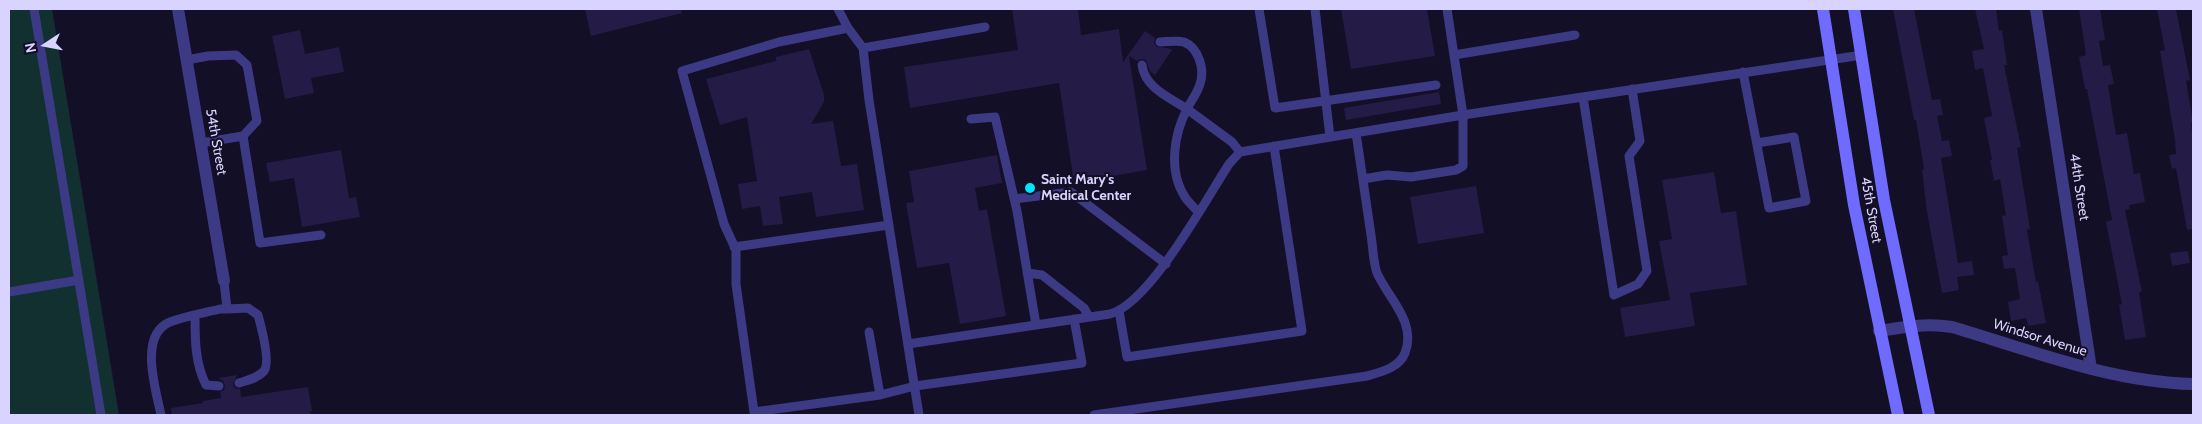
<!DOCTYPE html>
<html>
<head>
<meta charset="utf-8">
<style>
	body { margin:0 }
	#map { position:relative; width:2202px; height:424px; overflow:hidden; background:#130f26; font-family:Cabin,sans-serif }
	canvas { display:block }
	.frame { position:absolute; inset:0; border:10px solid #d9d4ff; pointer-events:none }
	.north { position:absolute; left:20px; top:20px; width:50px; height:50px; -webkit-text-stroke:4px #130f26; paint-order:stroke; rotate:259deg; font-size:14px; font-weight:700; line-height:20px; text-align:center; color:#d9d4ff }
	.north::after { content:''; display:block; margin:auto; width:18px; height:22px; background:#d9d4ff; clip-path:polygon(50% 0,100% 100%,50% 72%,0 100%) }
</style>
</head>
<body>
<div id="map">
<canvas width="2202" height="424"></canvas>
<div class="frame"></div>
<div class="north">N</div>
</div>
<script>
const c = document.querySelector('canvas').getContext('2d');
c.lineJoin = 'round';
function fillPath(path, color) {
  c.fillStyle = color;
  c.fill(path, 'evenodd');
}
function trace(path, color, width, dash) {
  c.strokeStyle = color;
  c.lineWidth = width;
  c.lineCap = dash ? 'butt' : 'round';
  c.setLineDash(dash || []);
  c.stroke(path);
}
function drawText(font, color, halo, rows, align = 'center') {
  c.font = font + ' Cabin,sans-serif';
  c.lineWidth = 4;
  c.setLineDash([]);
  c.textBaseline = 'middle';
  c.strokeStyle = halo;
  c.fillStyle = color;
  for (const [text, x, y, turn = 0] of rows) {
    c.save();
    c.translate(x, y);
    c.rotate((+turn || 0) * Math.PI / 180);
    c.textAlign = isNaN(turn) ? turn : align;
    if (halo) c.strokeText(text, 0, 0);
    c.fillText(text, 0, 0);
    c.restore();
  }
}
const green = new Path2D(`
	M9,9H52L119,415H9Z`);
const building = new Path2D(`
	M585,9H681L682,13L591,36Z
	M1012,9H1078L1081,35L1119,29L1123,62L1145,31L1155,38L1154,43L1157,47L1168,48L1172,50L1155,75L1150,71L1146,60L1141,59L1137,61L1129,56L1147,170L1074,183L1059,83L910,108L904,67L1018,50Z
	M1341,9H1427L1435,56L1351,69Z
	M1893,9H1914L1932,100L1940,99L1943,115L1937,116L1942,141L1949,140L1952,156L1941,158L1958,263L1972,261L1974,275L1957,277L1959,290L1942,293L1927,212L1922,170L1924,169L1916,120H1914Z
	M1975,9H1996L1999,31L2002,30L2007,65H2004L2021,147L2017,148L2030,229L2027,230L2036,282L2038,281L2046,323L2028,326L2026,318L2011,321L2008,302L2020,299L2015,268L2004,269L2002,256L2008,255L2002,216L2006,215L2000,179L1994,181L1990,160H1992L1984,118L1992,116L1983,68L1975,70L1972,51L1984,49Z
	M2079,9H2100L2105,40L2099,41L2103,66L2110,65L2114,84L2108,85L2116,135L2127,133L2134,174L2140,173L2145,202L2129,205L2130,209L2125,210L2142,292H2139L2146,337L2125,340L2119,305L2122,304L2106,222L2112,220L2087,89H2085L2079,57L2086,55Z
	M2157,9H2176L2190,80L2186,81L2193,122L2191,123L2193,142V229L2187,230L2176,168L2172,169L2169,155L2176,154L2175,140L2160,51L2165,50Z
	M300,30L305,54L339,47L344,72L311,78L314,93L285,99L272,36Z
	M809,49L824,95V102L811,124L833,121L841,166L857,164L864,210L816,217L812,192L779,197L783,224L763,226L760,206L742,209L738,184L757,181L747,117L720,125L706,79L776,61V57Z
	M1439,92L1441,104L1346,120L1344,108Z
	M341,150L349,198L356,197L360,217L302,227L294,178L270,182L266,163Z
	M997,155L1002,183L975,188L979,211L987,209L1006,316L960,324L949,263L917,268L906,203L914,202L909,171Z
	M1714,172L1721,213L1736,211L1747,285L1690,293L1695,326L1625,337L1620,308L1670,300L1659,241L1672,239L1662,180Z
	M1476,186L1484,233L1418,244L1410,197Z
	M2188,251L2190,263L2172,266L2170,253Z
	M237,375L233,384L235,388L240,389L241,397L308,387L312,411H310L311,415H172L171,408L203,403V401L221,398L220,392L224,390L225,386L223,381L218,378Z`);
const service = new Path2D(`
	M34,9L101,415
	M838,9L848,28L863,48L985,27
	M1259,9L1275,108L1436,85
	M1315,9L1330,137
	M848,28L779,42L682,71L724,224L736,250V284L754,412L880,395L915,386L1082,363L1074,319
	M863,48L869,100L919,415
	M1454,55L1575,35
	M187,60L208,56L236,55L247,65L257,121L243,136
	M1142,65C1145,88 1169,97 1187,109C1191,101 1198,92 1200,84C1205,70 1199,48 1184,42C1177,40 1167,42 1160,42
	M1743,72L1769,208L1806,201L1794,137L1757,143
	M1583,97L1614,295L1638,284L1647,271L1629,156L1640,141L1632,89
	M971,119L995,117L1017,211L1036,325
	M201,143L243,136L260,243L321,235
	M1363,179L1387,175L1411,177L1456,170L1463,166V115L1447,9
	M1014,199L1071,192L1166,264
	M1198,212C1194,207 1188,202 1185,197C1168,171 1174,134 1187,109L1232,142L1240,152
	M734,247L889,225
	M1027,273L1042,275L1084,308L1089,317
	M9,292L79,280
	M227,309L248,308L258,315C261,326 271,362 264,371C258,378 248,380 239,383
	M1119,311L1127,357L1302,331L1274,146
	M195,315C195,340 195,363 206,385L219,386
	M869,332L880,395
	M908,344L1110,314C1150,303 1205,201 1229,164L1240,152L1463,115L1862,55
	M161,415C156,390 138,335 170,322C186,316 204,313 220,309H227L224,281
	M1094,415L1367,376C1381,372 1399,368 1405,353C1417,322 1388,298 1377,273C1373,262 1373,247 1371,235C1366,201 1361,167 1356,133`);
const minor = new Path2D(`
	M178,9L224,281
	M2036,9L2091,369
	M1879,331C1903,327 1927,323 1952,327C2030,350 2110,382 2193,384`);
const secondary = new Path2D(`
	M1823,9L1854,205L1898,415
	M1854,9L1884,200L1929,415`);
const markers = [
	[1030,188,6,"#00e5ff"]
];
const streetNames = [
	["54th Street",216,142,80],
	["44th Street",2079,187,81],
	["45th Street",1871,210,80],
	["Windsor Avenue",2040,338,17]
];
const poiNames = [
	["Saint Mary's",1041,180],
	["Medical Center",1041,196]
];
fillPath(green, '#12302f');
fillPath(building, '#241b47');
trace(service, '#3d3a85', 9);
trace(minor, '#3d3a85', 12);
trace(secondary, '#6f6bff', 12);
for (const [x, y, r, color] of markers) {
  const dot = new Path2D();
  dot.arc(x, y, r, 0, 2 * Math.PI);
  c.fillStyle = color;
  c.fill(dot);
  trace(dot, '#130f26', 2);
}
drawText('14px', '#d9d4ff', '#130f26', streetNames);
drawText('bold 14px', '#d9d4ff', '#130f26', poiNames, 'left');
</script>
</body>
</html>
